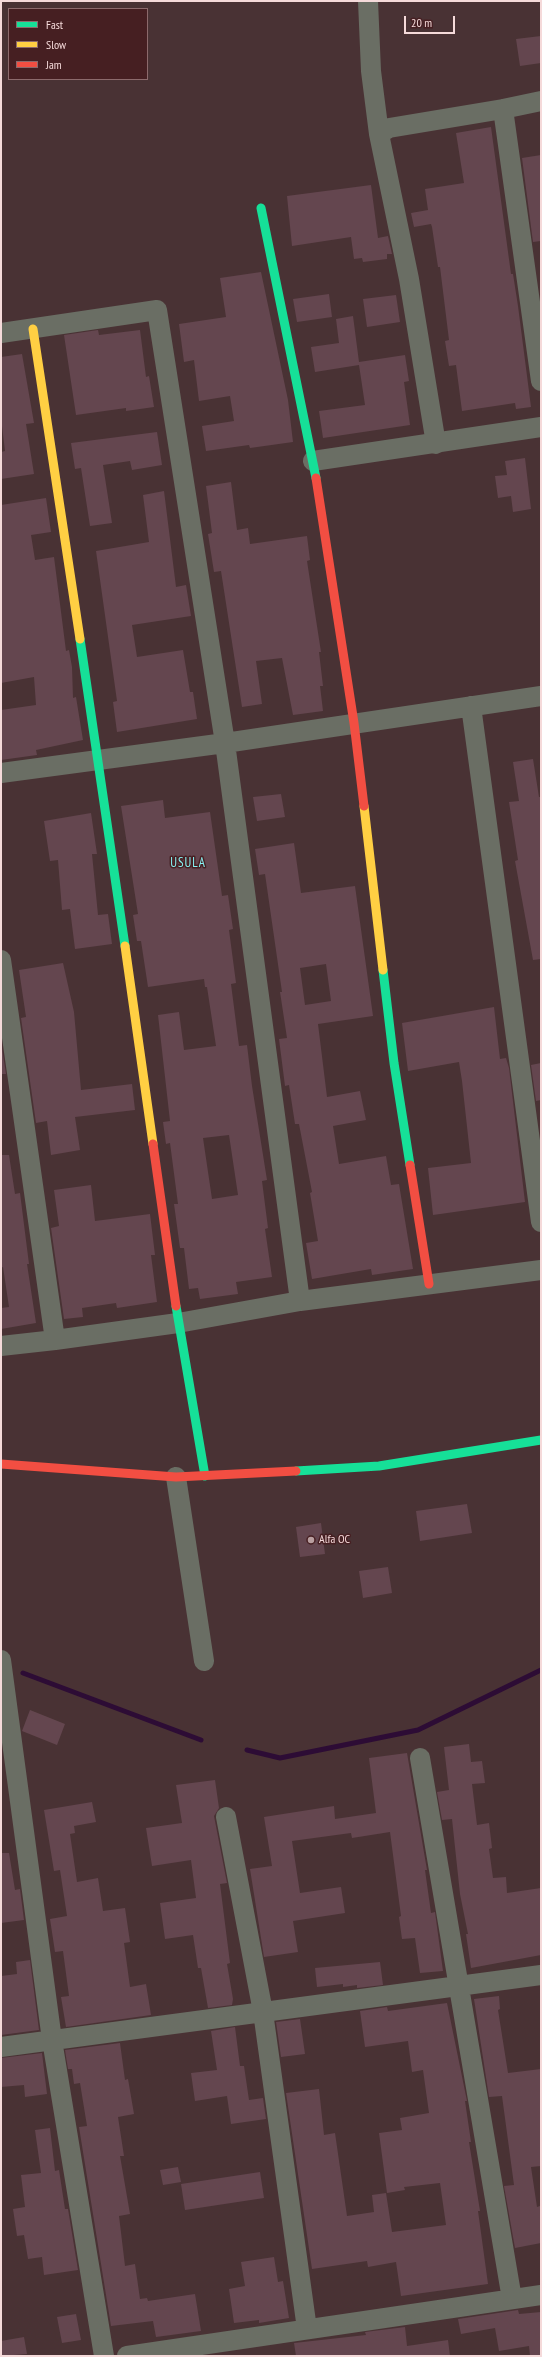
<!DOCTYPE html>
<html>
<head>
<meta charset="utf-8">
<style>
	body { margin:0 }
	#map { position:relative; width:542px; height:2357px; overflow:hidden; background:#493234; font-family:"PT Sans Narrow",sans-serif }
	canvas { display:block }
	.frame { position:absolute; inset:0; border:2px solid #f5dada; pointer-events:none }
	.legend { position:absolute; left:8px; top:8px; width:140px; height:72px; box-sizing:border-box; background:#461f22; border:1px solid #8c6a6c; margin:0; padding:5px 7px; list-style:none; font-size:12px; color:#f5dada }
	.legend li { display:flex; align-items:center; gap:8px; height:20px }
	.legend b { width:20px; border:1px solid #8c6a6c }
	.scale { position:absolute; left:404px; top:16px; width:51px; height:18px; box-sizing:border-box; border:2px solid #f5dada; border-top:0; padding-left:5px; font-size:12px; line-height:14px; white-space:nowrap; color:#f5dada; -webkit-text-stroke:3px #461f22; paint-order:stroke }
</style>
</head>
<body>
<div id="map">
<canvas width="542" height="2357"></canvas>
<div class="frame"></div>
<ul class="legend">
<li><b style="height:5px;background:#16e098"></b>Fast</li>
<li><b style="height:5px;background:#ffcf43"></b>Slow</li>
<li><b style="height:5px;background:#f24e42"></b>Jam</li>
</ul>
<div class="scale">20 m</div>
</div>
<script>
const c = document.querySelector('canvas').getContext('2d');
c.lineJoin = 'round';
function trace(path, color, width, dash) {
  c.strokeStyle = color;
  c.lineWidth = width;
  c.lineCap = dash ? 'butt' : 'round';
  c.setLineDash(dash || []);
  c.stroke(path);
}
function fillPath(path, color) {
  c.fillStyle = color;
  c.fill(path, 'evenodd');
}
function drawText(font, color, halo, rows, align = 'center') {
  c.font = font + ' "PT Sans Narrow",sans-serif';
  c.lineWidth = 3;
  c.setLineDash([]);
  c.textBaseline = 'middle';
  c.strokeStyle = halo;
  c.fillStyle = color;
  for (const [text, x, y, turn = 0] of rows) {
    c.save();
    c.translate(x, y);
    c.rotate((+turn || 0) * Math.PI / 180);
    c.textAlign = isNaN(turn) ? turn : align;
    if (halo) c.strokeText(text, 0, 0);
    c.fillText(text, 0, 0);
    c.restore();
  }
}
const stream = new Path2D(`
	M23,1673L201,1740
	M247,1750L280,1758L418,1730L541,1670`);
const building = new Path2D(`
	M541,36V63L520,66L516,39Z
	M491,127L511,274H513L518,306L531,407L516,409L515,403L462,411L456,365L449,366L445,341L449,340L440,267H438L432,227L431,224L414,227L411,213L428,210L425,189L464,183L456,133Z
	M541,155V241L533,242L522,158Z
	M371,185L378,238L388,236L392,254H387V259L363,262L362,258L354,259L351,237L292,246L287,196Z
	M261,272L288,400L293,442L250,448L249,445L206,451L202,426L234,421L230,396L199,401L194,360L184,362L179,324L226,317L220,278Z
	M329,294L332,317L297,322L293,299Z
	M396,295L400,322L367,327L363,299Z
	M353,316L359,362L405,355L409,381L404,382L410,425L323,438L319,411L365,405L359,365L315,372L311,347L339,343L336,319Z
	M98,330L99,335L140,330L146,377L149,376L154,407L126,411V408L76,415L64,335Z
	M22,354L34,423L26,424L34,474L1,479V452L5,451L1,418V357Z
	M157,432L162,465L132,470L130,461L103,465L112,523L90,526L81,468L75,469L71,443Z
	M525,458L531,509L513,512L511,496L498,498L495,476L507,475L505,461Z
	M231,482L237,530L248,528L250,544L307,536L310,560L307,561L321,652H319L323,686H320L323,711L293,715L282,658L256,661L262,704L242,707L221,571L214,572L208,534L212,533L206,486Z
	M164,491L176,587L186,585L191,616L132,625L137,657L183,650L190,692H193L197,719L117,732L113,702L117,701L96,551L149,542L143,495Z
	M46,498L51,532L31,535L35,560L54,557L66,651L69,650L72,667L73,698L76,697L83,740L36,750L37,755L1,760V710L36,705L34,677L1,683V505Z
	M533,759L539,797H541V959L533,960L515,861L518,860L509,802L519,801L513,762Z
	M281,794L285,817L257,821L253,797Z
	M163,800L165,818L210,812L222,896L228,895L233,929L229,930L236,983L231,984L239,1046L247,1045L252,1086L267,1180L262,1181L268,1228L265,1229L272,1277L236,1282L238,1294L200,1299L198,1288L189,1289L184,1248H180L174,1204H178L170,1143L166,1144L163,1122L170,1121L158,1015L179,1012L184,1050L216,1046L207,987H205L204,979L148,987L141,941H137L133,915L138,914L121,806ZM229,1135L238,1195L212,1199L203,1138Z
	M91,813L97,854H92L98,915L108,914L112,944L75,949L70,909L62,910L58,860L50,861L44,821Z
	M294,843L301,893L355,886L373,1016L318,1024L327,1097L360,1091L366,1120L333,1126L339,1164L386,1156L391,1185L399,1184L413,1269L372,1275L371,1269L312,1279L306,1243L318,1241L310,1193L312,1192L299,1124H295L289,1085L285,1086L279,1039L287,1038L280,992H282L265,874L259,875L255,849ZM326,964L331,1001L305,1005L300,968Z
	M63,963L74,1012L81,1090L132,1084L135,1110L75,1117L80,1150L51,1155L47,1121L36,1123L21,1018L26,1017L19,970Z
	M494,1007L500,1059L506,1058L509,1068L525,1202L433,1215L428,1168L471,1163L462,1081L459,1062L408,1071L402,1023Z
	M1,1042L6,1074H1Z
	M541,1063V1100L536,1101L531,1065Z
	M1,1155H9L15,1194L20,1193L29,1264H27L36,1323L1,1329V1308L9,1307L3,1267L1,1268Z
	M91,1185L95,1221L150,1214L155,1255H151L157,1302L117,1308L116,1303L82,1308L83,1317L64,1319L51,1228L59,1226L54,1190Z
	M467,1504L472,1533L420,1541L416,1511Z
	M321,1523L325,1554L300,1557L296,1527Z
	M388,1567L392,1593L363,1598L359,1571Z
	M30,1710L65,1724L57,1745L22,1731Z
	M469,1744L471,1762L482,1761L485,1783L472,1784L477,1825L489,1823L492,1848L489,1849L493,1878L506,1877L507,1893L541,1888V1955L471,1968L466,1934H468L460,1894L452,1819L442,1820L437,1792L449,1790L444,1747Z
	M407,1753L427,1870H425L431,1913L435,1912L443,1971L420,1973L415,1938L402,1939L399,1917L401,1916L390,1832L352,1838L351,1833L292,1841L300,1893L341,1887L345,1913L293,1921L298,1952L264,1957L250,1869L272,1866L264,1817L334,1806L335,1819L376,1813L369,1758Z
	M215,1780L219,1808L214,1816L227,1883L220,1884L230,1963L227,1964L233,1999L232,2005L208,2008L201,1968H198L193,1935L165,1939L160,1903L196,1898L191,1860L152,1866L146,1828L182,1823L176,1785Z
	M92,1802L96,1822L74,1826L75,1833L70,1834L77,1882L98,1878L103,1911L125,1908L130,1942L124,1943L130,1987L146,1984L151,2015L66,2027L61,1997L69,1996L63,1951L55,1952L50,1919L67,1916L60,1870L54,1871L44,1810Z
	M1,1853H9L15,1890L20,1889L24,1920L1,1923Z
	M30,1960L39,2030L1,2035V1976L17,1974L16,1962Z
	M380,1962L383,1985L357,1988V1985L343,1987V1984L317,1987L315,1968Z
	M499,1996L500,2009L498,2010L508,2073L541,2069V2166L531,2167L537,2207L540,2206L541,2243L515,2248L504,2186L514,2185L502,2096L489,2097L474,1999Z
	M447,2003L467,2101H465L471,2142H469L480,2211H478L488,2284L401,2296L396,2262L368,2267L367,2261L312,2269L286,2093L319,2089L324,2135L335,2133L347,2216L374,2212L372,2195L386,2193L392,2232L446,2225L440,2183L404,2187L405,2190L387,2193L379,2133L402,2130L400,2118L429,2113L423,2070L412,2072L408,2041L365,2047L360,2011L387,2007L388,2011Z
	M300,2019L305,2054L281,2057L276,2022Z
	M235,2027L240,2066H244L249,2100L263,2098L266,2119L231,2124L227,2096L195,2101L191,2073L217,2070L211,2031Z
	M120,2043L125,2080L128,2079L134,2114L118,2117L124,2156H120L130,2214L119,2216L125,2266L135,2264L140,2299L147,2298L148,2301L195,2294L201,2331L156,2337L153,2321L111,2326L79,2127L87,2126L80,2083L74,2084L72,2069H68L65,2050Z
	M42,2053L47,2094L25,2097L24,2085L1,2087V2058Z
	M50,2128L55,2171L59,2170L65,2209H68L78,2270L44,2275L42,2257L28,2259L24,2235L17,2236L13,2209L25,2207L21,2175L41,2173L35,2130Z
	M178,2167L181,2182L163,2185L160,2170Z
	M260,2172L264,2198L185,2210L181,2184Z
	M274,2257L278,2282L283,2281L289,2318L259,2323V2320L234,2323L229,2289L245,2286L241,2262Z
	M518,2310L519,2314L541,2312V2356H530L529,2346L499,2351L495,2328L461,2334L458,2319Z
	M76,2314L81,2340L62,2343L57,2317Z
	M405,2327L407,2346L448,2340L450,2356H296L294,2343L366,2335L365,2332Z
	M24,2337L27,2354L1,2356V2341Z`);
const street = new Path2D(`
	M368,1L371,71L379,134L409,279L436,444
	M503,109L541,381
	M379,134L389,128L503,109L541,101
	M1,333L157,310L225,743L300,1301
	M313,461L541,427
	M471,706L541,1222
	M1,773L225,743L541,696
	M1,960L55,1340
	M1,1346L55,1340L178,1323L300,1301L541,1270
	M176,1477L204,1661
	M1,1660L52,2040L104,2356
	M420,1758L512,2299
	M226,1817L263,2012L307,2329
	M1,2047L541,1975
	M127,2356L541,2295`);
const fast = new Path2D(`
	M261,208L316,478
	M80,639L125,946
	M383,970L394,1063L410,1165
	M176,1306L205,1476
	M296,1471L379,1466L541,1440`);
const slow = new Path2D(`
	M33,329L80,639
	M364,806L383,970
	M125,946L153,1144`);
const jam = new Path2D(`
	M316,478L354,723L364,806
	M153,1144L176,1306
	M410,1165L429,1284
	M1,1464L176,1477L296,1471`);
const markers = [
	[311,1540,4,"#b99fa0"]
];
const poiNames = [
	["Alfa OC",319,1540]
];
const neighbourhoodNames = [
	["USULA",188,863]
];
trace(stream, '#2d0c35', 5);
fillPath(building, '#64464f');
trace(street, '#6a6e64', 20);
trace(fast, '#16e098', 9);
trace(slow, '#ffcf43', 9);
trace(jam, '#f24e42', 9);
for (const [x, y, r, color] of markers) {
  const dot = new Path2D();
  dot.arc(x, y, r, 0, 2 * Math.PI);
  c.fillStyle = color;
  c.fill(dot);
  trace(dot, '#461f22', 1.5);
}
drawText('12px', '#f5dada', '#461f22', poiNames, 'left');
c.letterSpacing = '1px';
drawText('13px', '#88f4f5', '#461f22', neighbourhoodNames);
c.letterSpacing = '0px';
</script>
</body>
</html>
